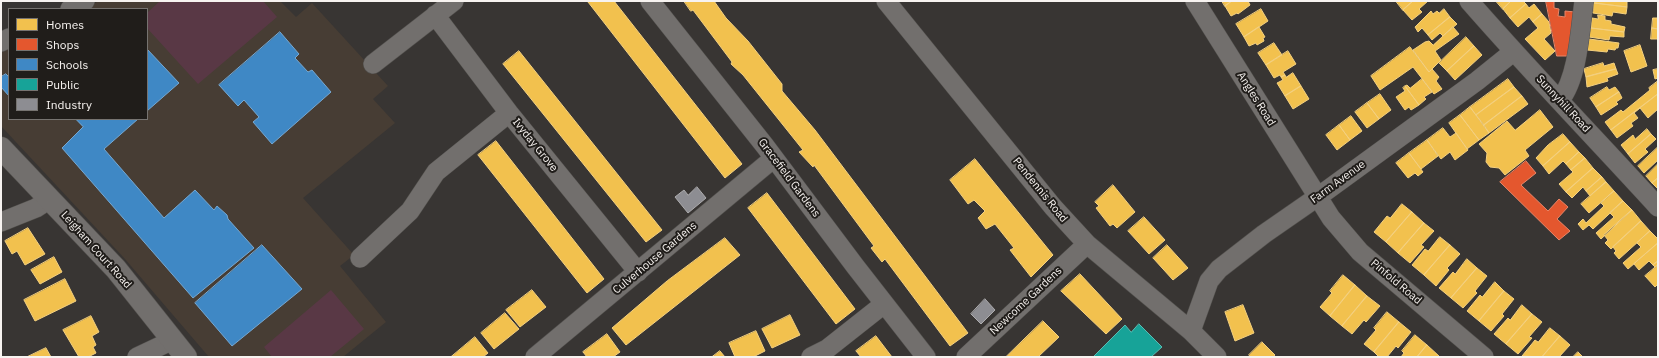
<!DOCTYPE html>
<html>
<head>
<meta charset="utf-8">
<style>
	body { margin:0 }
	#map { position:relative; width:1659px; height:358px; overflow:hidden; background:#383533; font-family:"IBM Plex Sans",sans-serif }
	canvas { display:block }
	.frame { position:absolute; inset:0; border:2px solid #f7f3f0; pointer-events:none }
	.legend { position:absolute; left:8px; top:8px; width:140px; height:112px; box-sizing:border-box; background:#201d1a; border:1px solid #767370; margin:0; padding:5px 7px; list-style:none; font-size:12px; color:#f7f3f0 }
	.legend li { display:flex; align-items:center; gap:8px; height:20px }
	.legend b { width:20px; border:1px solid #767370 }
</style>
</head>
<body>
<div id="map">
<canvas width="1659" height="358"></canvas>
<div class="frame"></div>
<ul class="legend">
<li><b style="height:11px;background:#f2c14e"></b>Homes</li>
<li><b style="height:11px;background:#e4572e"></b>Shops</li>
<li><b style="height:11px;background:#3f88c5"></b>Schools</li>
<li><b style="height:11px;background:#17a398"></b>Public</li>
<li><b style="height:11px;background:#8d8d92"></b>Industry</li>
</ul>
</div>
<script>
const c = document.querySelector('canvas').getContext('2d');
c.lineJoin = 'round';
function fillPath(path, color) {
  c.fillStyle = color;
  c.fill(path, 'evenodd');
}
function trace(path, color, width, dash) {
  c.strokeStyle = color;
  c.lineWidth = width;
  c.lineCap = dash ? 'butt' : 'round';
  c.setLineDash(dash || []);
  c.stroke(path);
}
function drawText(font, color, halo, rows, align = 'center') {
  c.font = font + ' "IBM Plex Sans",sans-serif';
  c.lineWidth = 4;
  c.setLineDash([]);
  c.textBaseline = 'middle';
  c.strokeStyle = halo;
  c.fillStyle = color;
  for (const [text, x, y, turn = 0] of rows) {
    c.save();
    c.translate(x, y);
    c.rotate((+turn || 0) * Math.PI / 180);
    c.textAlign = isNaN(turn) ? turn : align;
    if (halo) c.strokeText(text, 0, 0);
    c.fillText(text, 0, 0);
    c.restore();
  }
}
const built = new Path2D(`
	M99,1H280L296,17L312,3L388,86L373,99L395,123L303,198L354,255L340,266L386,322L343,357H209L125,259L1,126V48L9,44V119H147V9H83Z`);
const green = new Path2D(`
	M160,1H263L277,17L198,84L147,28V13Z
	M331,290L364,329L330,357H272L264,347Z`);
const homes = new Path2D(`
	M589,1H614L742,164L725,178L588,2Z
	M684,1H714L726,18L748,41L782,84V91L815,130L968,333L950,346L885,259L882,262L871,248L874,246L814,165L813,167L799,152L803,150L743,75L731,64L732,62L693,10L691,11Z
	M1222,1H1232L1225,6Z
	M1232,1H1248L1250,5L1238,14L1237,13L1231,16L1225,6Z
	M1396,1H1413L1403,10Z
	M1413,1H1428L1419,9L1422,12L1412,20L1403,10Z
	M1496,1H1511L1503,9Z
	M1511,1H1523L1526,4L1510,18L1503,9Z
	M1595,1H1623L1627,2V7L1594,3Z
	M1594,3L1627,7L1626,14L1613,12L1612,16L1593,13Z
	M1526,4L1529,8L1534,4L1542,14L1533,22L1529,17L1518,27L1510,18Z
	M1261,9L1268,21L1244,37L1236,24Z
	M1444,9L1450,17L1428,35L1422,28L1418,32L1415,27L1431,11L1433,14L1437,11L1439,13Z
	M1542,14L1549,22L1551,33L1544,39L1555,51L1545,60L1525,39L1538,28L1533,22Z
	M1598,15L1605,16V20L1611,21V24L1625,27L1624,32L1591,28L1592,18L1598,19Z
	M1450,17L1457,24L1443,36L1440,33L1432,40L1428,35Z
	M1653,18H1658V29L1652,28Z
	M1259,27L1265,37L1263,38L1264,41L1257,45L1256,43L1249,46L1244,37Z
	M1453,27L1459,34L1435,51L1441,60L1429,72L1413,50L1425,42L1429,41L1433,45Z
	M1591,28L1624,32V37L1610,36L1609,40L1589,37Z
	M1652,28L1658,29V39H1651Z
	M1466,37L1474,46L1447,71L1439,63Z
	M1589,39L1619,43L1618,48H1616L1615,50L1608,49L1607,52L1587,50Z
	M1274,43L1282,55L1266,65L1258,53Z
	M1640,45L1647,66L1631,72L1624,51Z
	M1474,46L1482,55L1455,80L1447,71Z
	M1410,47L1429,72L1432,69L1439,77L1436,81L1442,89L1434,94L1413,67L1380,90L1371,76Z
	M519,51L662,230L646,242L503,64Z
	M1288,51L1296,64L1283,72L1285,75L1281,77L1280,75L1274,78L1266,65Z
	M1603,63L1604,66L1614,63L1616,69L1586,77L1584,69Z
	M1616,69L1618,74L1607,78L1608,81L1587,87L1586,77Z
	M1658,69V78L1655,79L1653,70Z
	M1293,73L1301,86L1285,96L1277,83L1283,80L1281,77L1285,75L1286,77Z
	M1422,79L1432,92L1424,97L1426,99L1419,105L1405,86L1407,85L1410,88Z
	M1508,79L1514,87L1476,115L1470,107Z
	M1658,81V94L1611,130L1605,122L1621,110L1623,112L1650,90L1649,88Z
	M1301,86L1309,99L1293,109L1285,96Z
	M1405,86L1419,105L1411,110L1409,107L1405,110L1396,97L1405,91L1403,88Z
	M1514,87L1522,96L1484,125L1476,115Z
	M1607,87L1609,90L1615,87L1619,92L1596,107L1590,98Z
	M1619,92L1622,98L1616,102L1618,104L1601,115L1596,107Z
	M1380,94L1391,110L1379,119L1367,103Z
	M1658,94V109L1648,118L1640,108L1634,113L1638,118L1631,123L1633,126L1617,138L1611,130Z
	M1522,96L1528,104L1489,133L1484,125Z
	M1367,103L1379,119L1367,128L1355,112Z
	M1470,107L1489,133L1479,140L1460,115Z
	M1540,110L1553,127L1525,150L1529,156L1505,175L1499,168L1490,167L1486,162L1487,153L1479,144L1507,121L1515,130Z
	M1460,115L1479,140L1467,149L1449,123Z
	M1351,116L1362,131L1350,140L1339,125Z
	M1339,125L1350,140L1337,150L1326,135Z
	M1443,128L1450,137L1456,133L1468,150L1455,160L1450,152L1441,159L1427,140Z
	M1647,129L1651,134L1628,154L1621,145L1633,135L1635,139Z
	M1563,134L1570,142L1543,166L1536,158L1548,145Z
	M1651,134L1656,139L1645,149L1648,152L1635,163L1628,154Z
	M1427,140L1438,156L1421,169L1409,153Z
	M496,141L604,279L587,293L478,155Z
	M1570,142L1579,152L1566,164L1563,161L1549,174L1543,166Z
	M1658,147V160L1644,173L1638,166Z
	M1579,152L1585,158L1571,170L1566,164Z
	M1409,153L1423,172L1418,176L1415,173L1408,178L1396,163Z
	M1585,158L1593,168L1566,192L1559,184L1573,172L1571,170Z
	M975,159L1053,255L1031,277L1010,250L1014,248L995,224L986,229L978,218L985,211L974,200L968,204L950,180Z
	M1658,164V178L1652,183L1646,176Z
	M1593,168L1602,177L1586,191L1583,187L1572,198L1566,192Z
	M1602,177L1606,182L1590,196L1586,191Z
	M1658,178V189L1652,183Z
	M1606,182L1614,191L1589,213L1581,204Z
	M1113,185L1135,212L1117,228L1113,224L1110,226L1096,208L1099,206L1095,202Z
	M1614,191L1623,201L1593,229L1589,225L1583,230L1578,224L1583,219L1586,223L1604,206L1601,203Z
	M767,193L855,309L836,324L748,208Z
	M1623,201L1632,210L1601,239L1596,233L1614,217L1610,213Z
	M1402,204L1412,212L1386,242L1374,232L1387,216L1390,218Z
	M1632,210L1641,221L1611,249L1605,243L1608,240L1604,235Z
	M1412,212L1424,223L1398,253L1386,242Z
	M1144,217L1165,240L1149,254L1128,231Z
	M1641,221L1650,231L1619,259L1614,253L1616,251L1613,247Z
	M1424,223L1434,231L1421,245L1424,247L1410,263L1398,253Z
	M28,228L45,254L25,265L17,251L12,254L5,241Z
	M1650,231L1658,239V243L1628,269L1623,263L1641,247L1637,243Z
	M1440,237L1450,245L1424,275L1412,265L1425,249L1428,251Z
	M725,238L740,255L626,345L612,328L667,281Z
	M1658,243V261L1653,265L1649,261L1639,270L1634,264Z
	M1167,245L1188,268L1173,280L1153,258Z
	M1450,245L1460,254L1447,268L1449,270L1436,286L1424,275Z
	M54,257L62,272L40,284L31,270Z
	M1467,259L1477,268L1451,298L1439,288L1453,272L1455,274Z
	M1658,261V265L1655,267L1653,265Z
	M1658,265V284L1655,287L1645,276Z
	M1477,268L1487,276L1475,291L1477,293L1463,308L1451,298Z
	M1080,274L1122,319L1106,334L1061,291Z
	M1343,275L1355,285L1330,316L1320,307L1332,293L1330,291Z
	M65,279L76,301L35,321L24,300Z
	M1495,282L1504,291L1479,321L1467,311L1480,295L1482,297Z
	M1355,285L1367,296L1342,326L1330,316Z
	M532,290L546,307L520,327L506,310Z
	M1504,291L1514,299L1502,314L1504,316L1491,331L1479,321Z
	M1367,296L1380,306L1366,322L1364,320L1352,334L1342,326Z
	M1243,305L1254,333L1235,341L1225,312Z
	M1522,305L1532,314L1506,344L1494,334L1508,318L1510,320Z
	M1387,312L1399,322L1374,352L1364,344L1376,330L1374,328Z
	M505,313L519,329L494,349L481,333Z
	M1532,314L1542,322L1529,337L1532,338L1518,354L1506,344Z
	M790,315L800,335L772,348L762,329Z
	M91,316L99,332L92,336L96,345L93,347L96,353L88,357H79L63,330Z
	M1043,321L1059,337L1038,357H1006Z
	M1399,322L1411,332L1398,348L1396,346L1387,357H1379L1374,352Z
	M1550,328L1560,336L1542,357L1522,356L1535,340L1538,342Z
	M756,331L765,351L753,357H735L729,343Z
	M607,334L620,352L613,357H587L583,352Z
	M1415,335L1427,345L1417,357H1401L1404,353L1402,351Z
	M876,336L892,357H861L856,351Z
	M1560,336L1570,345L1559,357H1542Z
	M475,337L488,353L483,357H451Z
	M1262,342L1275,355L1273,357H1250L1249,355Z
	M1427,345L1439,356L1438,357H1417Z
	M46,348L51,357H27Z
	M720,351L725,357H712Z
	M1578,352L1583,357H1573Z`);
const shops = new Path2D(`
	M1546,1H1554V8L1559,9L1558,16L1565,17V11L1575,12L1570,54L1567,56H1557Z
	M1526,161L1536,173L1521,185L1548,211L1559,199L1568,207L1557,219L1570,231L1559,240L1500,182Z`);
const schools = new Path2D(`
	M280,32L299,54L295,58L308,72L312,70L331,92L272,144L253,122L259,117L244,100L238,106L219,85Z
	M147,49L179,83L147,111Z
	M6,74L9,77V96L1,87V77Z
	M76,119H138L104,149L164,218L195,190L214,210L217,206L227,215L228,219L254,248L193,298L62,148L83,127Z
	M262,245L302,289L232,346L195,303Z`);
const public = new Path2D(`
	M1139,324L1162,347L1151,357H1093L1125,325L1131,332Z`);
const industry = new Path2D(`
	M697,187L706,198L688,213L675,197L684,190L688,195Z
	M985,299L995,310L981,324L971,314Z`);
const minor = new Path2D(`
	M650,1L765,146L855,266L926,357
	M886,1L1053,207L1087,244L1191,331L1217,357
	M1195,1L1331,218L1360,252L1484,357
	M1469,1C1530,71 1595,138 1658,207
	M70,9L85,1
	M435,15L509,113L638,272
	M1,42L9,38
	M373,64L454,1
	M1560,100C1578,78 1580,30 1584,1
	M1,222L36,208L50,199
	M360,258L410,211L436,172L509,113
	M1191,331L1209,281L1219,269L1264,234L1326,191L1477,81L1513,52
	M137,357L173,340
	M535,357L774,158
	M811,357L827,349L884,304
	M966,357L1087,244`);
const tertiary = new Path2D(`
	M1,148L116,269L186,357`);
const streetNames = [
	["Angles Road",1256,99,58],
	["Sunnyhill Road",1563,104,47],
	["Ivyday Grove",535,145,51],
	["Gracefield Gardens",789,178,53],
	["Farm Avenue",1338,182,-36],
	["Pendennis Road",1040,190,51],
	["Leigham Court Road",96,250,48],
	["Culverhouse Gardens",655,258,-40],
	["Pinfold Road",1396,282,40],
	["Newcome Gardens",1026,301,-43]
];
fillPath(built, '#473d34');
fillPath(green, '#593845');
fillPath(homes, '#f2c14e');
trace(homes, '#f4d07f', 1);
fillPath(shops, '#e4572e');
trace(shops, '#ea8668', 1);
fillPath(schools, '#3f88c5');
trace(schools, '#76a8d2', 1);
fillPath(public, '#17a398');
trace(public, '#5abbb2', 1);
fillPath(industry, '#8d8d92');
trace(industry, '#adacae', 1);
trace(minor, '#53514e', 20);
trace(tertiary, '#53514e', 23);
trace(minor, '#726f6d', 19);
trace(tertiary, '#726f6d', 22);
drawText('11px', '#f7f3f0', '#201d1a', streetNames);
</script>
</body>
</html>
